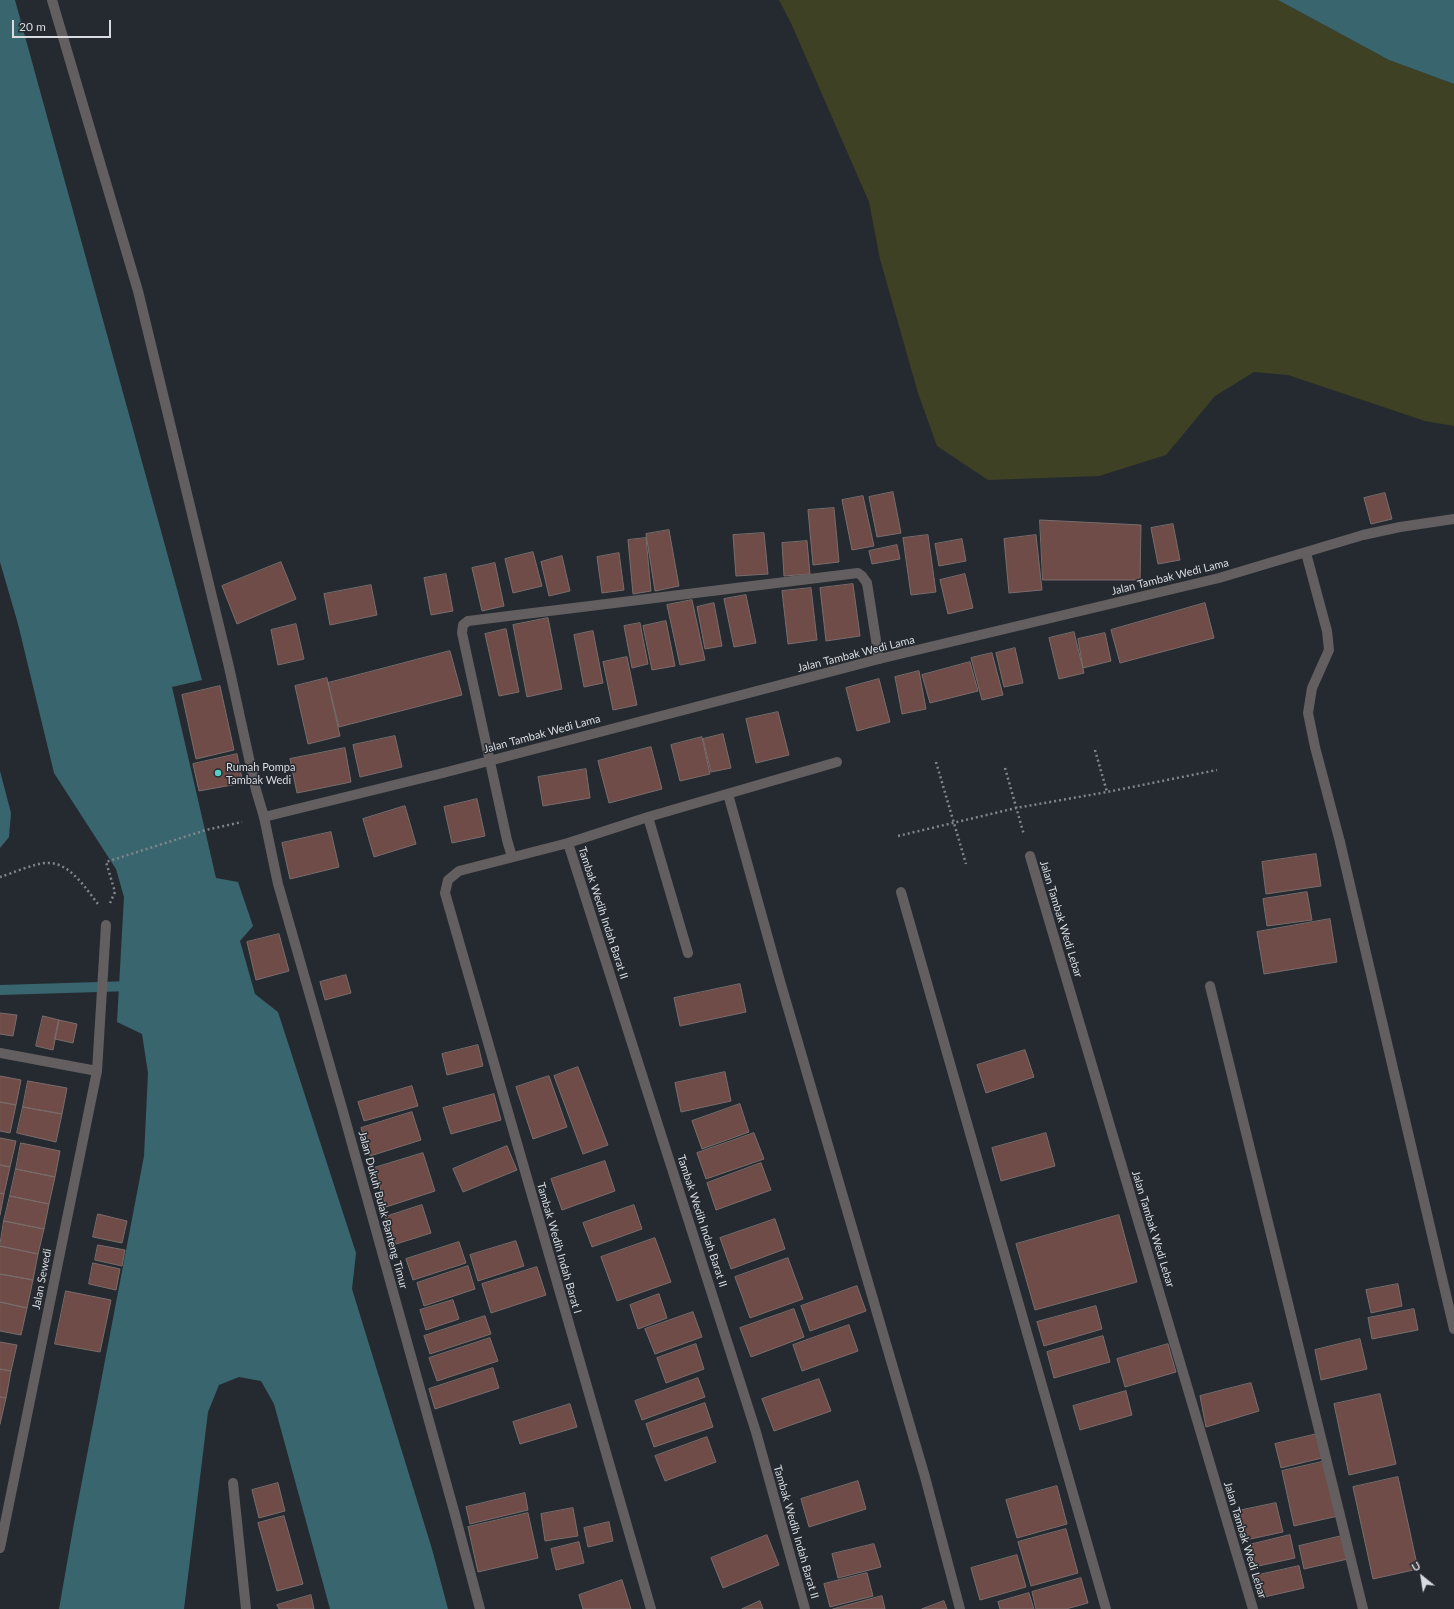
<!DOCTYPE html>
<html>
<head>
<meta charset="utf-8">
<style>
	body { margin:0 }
	#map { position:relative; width:1454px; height:1609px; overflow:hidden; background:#252a30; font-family:Lato,sans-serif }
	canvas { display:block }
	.north { position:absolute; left:1402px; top:1557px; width:40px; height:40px; -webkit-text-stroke:3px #252a30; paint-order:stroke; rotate:330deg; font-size:11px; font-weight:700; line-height:16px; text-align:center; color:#d8dce0 }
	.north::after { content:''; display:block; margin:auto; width:14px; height:18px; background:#d8dce0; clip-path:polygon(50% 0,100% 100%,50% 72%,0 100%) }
	.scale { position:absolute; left:12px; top:20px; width:99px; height:18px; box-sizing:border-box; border:2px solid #d8dce0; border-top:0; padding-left:5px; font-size:12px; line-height:14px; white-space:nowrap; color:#d8dce0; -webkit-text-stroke:3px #252a30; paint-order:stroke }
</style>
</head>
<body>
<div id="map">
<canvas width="1454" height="1609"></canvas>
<div class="north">U</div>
<div class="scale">20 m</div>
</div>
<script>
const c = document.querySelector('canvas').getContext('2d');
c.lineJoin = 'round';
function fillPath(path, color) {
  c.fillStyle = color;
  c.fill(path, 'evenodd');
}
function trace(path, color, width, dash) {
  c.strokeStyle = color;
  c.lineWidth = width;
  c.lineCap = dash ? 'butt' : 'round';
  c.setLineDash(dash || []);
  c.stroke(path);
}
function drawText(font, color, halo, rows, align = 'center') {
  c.font = font + ' Lato,sans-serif';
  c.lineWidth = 3;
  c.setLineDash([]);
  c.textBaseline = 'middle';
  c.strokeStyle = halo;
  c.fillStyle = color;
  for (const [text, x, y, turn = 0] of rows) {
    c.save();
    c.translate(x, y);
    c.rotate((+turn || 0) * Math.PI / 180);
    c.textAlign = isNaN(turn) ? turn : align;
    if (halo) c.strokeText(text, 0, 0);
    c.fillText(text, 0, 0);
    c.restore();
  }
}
const green = new Path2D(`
	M779,0H1278L1389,60L1454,84V426L1425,421L1288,375L1254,372L1215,396L1166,455L1099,476L988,480L937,446L918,393L880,259L869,202L791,23Z`);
const water = new Path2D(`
	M0,0H15L202,680L172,687L216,878L238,882L253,926L240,941L255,994L278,1012L356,1253L352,1289L432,1549L448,1609H330L274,1404L261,1381L239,1377L219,1385L208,1412L184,1609H59L74,1523L144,1156L148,1073L142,1034L117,1022L124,897L116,869L54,773L18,624L0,562Z
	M1278,0H1454V84L1389,60Z
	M0,771L11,813L9,837L0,848Z`);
const stream = new Path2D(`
	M0,990L132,986`);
const building = new Path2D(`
	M893,492L901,533L877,537L869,497Z
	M1385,493L1392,519L1371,524L1364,498Z
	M863,496L874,546L852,550L842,500Z
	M834,508L839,562L813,565L808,510Z
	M1040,520L1141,525L1140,580H1043Z
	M1173,524L1180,560L1158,564L1151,528Z
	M669,530L679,586L655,591L646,534Z
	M764,533L768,574L736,576L733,535Z
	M928,535L936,592L911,595L903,538Z
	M1036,535L1042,590L1009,593L1004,539Z
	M646,538L651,591L633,594L628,540Z
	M962,539L966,561L939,566L935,544Z
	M807,541L810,574L784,576L782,543Z
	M897,545L900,559L872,564L869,551Z
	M533,552L542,586L513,593L505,559Z
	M619,553L624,590L602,593L597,557Z
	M562,556L570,591L549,596L541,562Z
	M281,562L296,599L237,624L222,586Z
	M495,563L504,606L482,611L472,568Z
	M446,574L453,611L431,615L424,578Z
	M965,574L973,608L948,614L940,580Z
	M853,584L860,636L826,641L820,588Z
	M371,585L377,615L330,625L324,594Z
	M811,588L817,640L788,644L782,591Z
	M746,595L756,643L734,647L724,599Z
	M692,600L705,660L680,665L667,605Z
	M714,603L722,646L705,649L697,607Z
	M1205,603L1214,638L1120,663L1111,630Z
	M548,618L562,689L527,697L513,625Z
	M666,621L675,666L652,670L643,626Z
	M640,623L648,664L632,668L624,626Z
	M296,624L304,659L278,665L271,630Z
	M506,629L519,692L499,696L485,634Z
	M593,631L603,683L584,687L574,635Z
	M1074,632L1084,673L1059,679L1049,638Z
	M1105,633L1111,661L1083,668L1078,639Z
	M1015,648L1023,683L1004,687L996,653Z
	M450,651L462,695L339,727L328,683Z
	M992,653L1003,695L982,700L971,658Z
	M627,657L637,705L613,710L603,662Z
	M970,662L978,691L930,703L922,675Z
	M919,671L926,709L902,714L895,677Z
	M327,678L340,736L308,744L295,686Z
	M879,679L890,722L857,731L846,688Z
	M220,686L234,750L196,759L182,695Z
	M778,712L789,755L756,763L746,719Z
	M723,734L731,768L711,772L703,739Z
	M395,736L402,767L360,777L353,745Z
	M702,737L710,774L680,781L671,745Z
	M651,747L662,789L609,803L598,761Z
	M345,748L351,782L297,793L290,759Z
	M237,754L243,783L199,791L193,764Z
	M586,769L590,798L543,806L538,777Z
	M477,799L485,836L452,843L444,807Z
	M405,806L416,844L374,857L363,819Z
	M331,832L339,867L290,879L282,843Z
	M1316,854L1321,886L1266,894L1262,862Z
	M1307,892L1312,920L1267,926L1263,899Z
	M1330,919L1337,962L1264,974L1257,932Z
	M279,934L289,971L256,980L247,942Z
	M346,975L351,993L325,1000L320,982Z
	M740,984L746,1012L680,1026L674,998Z
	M0,1013L17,1015L13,1036L0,1034Z
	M43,1016L59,1020L53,1050L36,1046Z
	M59,1020L77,1024L73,1043L55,1039Z
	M478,1045L483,1066L447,1075L442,1054Z
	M1025,1050L1034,1077L986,1093L977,1065Z
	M578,1067L608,1145L583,1154L554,1076Z
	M725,1072L731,1101L681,1112L675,1083Z
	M0,1076L21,1080L16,1105L0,1102Z
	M549,1076L567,1127L533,1139L516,1087Z
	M28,1081L67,1088L62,1114L23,1107Z
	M412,1086L418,1106L364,1121L358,1102Z
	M494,1094L501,1120L451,1134L443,1108Z
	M0,1102L16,1105L10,1133L0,1131Z
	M740,1104L749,1132L702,1149L692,1121Z
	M23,1107L62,1114L56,1142L17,1133Z
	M412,1112L421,1140L370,1156L361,1128Z
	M754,1133L764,1159L706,1179L697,1153Z
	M1046,1133L1055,1166L1001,1181L992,1148Z
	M0,1138L16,1141L10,1167L0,1165Z
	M21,1143L60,1151L55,1177L16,1169Z
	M507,1146L517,1170L463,1192L453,1169Z
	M423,1153L435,1191L386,1207L374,1168Z
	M605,1161L615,1191L562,1210L551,1179Z
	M761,1163L771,1190L716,1210L707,1183Z
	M0,1165L10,1167L4,1194L0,1193Z
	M16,1169L55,1177L49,1204L10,1196Z
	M0,1193L4,1194L0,1215Z
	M10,1196L49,1204L44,1229L4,1221Z
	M422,1205L431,1233L393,1245L385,1217Z
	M634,1205L642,1229L592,1247L583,1223Z
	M98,1214L127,1221L122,1243L93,1237Z
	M1119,1215L1137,1282L1035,1310L1016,1244Z
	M775,1219L785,1249L731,1269L720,1238Z
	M4,1221L44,1229L38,1254L0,1246Z
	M655,1238L671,1282L617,1301L601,1257Z
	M516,1241L524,1266L478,1281L470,1255Z
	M459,1242L466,1263L413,1280L406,1259Z
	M98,1245L125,1250L122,1266L95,1260Z
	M0,1246L38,1254L33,1280L0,1274Z
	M788,1258L803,1299L750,1318L735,1277Z
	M93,1263L120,1269L116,1290L89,1284Z
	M468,1266L475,1289L424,1306L417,1283Z
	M537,1267L546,1295L491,1313L482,1284Z
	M0,1274L33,1280L27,1308L0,1302Z
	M1398,1284L1402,1306L1371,1313L1366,1290Z
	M857,1286L866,1311L810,1331L801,1306Z
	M66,1291L111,1300L100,1352L55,1344Z
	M659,1294L667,1318L638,1329L630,1305Z
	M453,1300L459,1319L426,1330L420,1310Z
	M0,1302L27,1308L21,1335L0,1331Z
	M1096,1306L1102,1329L1044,1346L1037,1322Z
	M794,1309L804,1337L751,1357L740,1328Z
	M1414,1309L1418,1330L1372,1339L1368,1318Z
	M693,1312L702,1337L655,1354L645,1329Z
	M485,1316L491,1334L430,1354L424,1336Z
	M849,1325L858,1351L802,1371L793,1345Z
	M1103,1336L1110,1362L1054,1378L1047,1352Z
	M490,1338L498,1361L437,1381L429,1358Z
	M1360,1339L1367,1369L1321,1380L1315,1350Z
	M0,1342L17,1345L11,1371L0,1369Z
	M696,1344L704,1369L666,1383L657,1358Z
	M1168,1344L1176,1372L1125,1387L1117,1359Z
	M493,1368L499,1388L435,1409L429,1389Z
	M0,1369L11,1371L6,1398L0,1397Z
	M698,1378L705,1397L642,1420L635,1401Z
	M819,1379L831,1411L774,1431L762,1399Z
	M1251,1383L1259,1411L1206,1427L1200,1396Z
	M1126,1391L1132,1415L1080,1430L1073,1406Z
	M1380,1394L1396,1464L1349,1475L1334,1404Z
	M0,1397L6,1398L0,1424Z
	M705,1403L713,1427L654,1447L646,1424Z
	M570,1404L577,1427L520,1444L513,1422Z
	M1317,1434L1322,1458L1281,1468L1275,1444Z
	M707,1437L716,1462L665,1481L655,1456Z
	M1326,1461L1338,1516L1294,1526L1282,1471Z
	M1398,1477L1418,1569L1373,1579L1353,1487Z
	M858,1481L866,1509L809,1527L801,1499Z
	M278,1483L285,1511L259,1518L252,1490Z
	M1057,1486L1067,1524L1017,1538L1006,1500Z
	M525,1493L528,1510L470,1524L466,1507Z
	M1276,1503L1283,1532L1241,1541L1233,1512Z
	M573,1508L578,1536L545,1541L541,1514Z
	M528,1513L538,1558L478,1572L468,1527Z
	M284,1516L303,1584L277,1591L258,1523Z
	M609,1522L613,1541L588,1547L584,1528Z
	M1066,1529L1078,1573L1031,1586L1018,1542Z
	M767,1535L779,1565L723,1588L711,1558Z
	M1290,1535L1295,1558L1254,1567L1249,1545Z
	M1342,1536L1348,1559L1304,1569L1299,1546Z
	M579,1542L584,1563L556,1570L551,1549Z
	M874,1544L881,1567L838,1578L832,1554Z
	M1017,1555L1026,1587L980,1600L971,1568Z
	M1299,1566L1304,1588L1260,1598L1254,1576Z
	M867,1573L873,1596L830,1607L824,1584Z
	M1081,1578L1088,1603L1066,1609H1036L1032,1592Z
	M622,1580L631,1609H583L579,1595Z
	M1029,1593L1034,1609H1000L998,1602Z
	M311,1595L314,1609H279L277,1605Z
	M882,1596L885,1609H833Z
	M760,1601L763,1609H742Z
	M944,1601L947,1609H922Z`);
const path = new Path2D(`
	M1095,750L1107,792
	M936,762L966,864
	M1005,768L1024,835
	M898,836L1016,808L1107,792L1217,770
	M0,877C13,873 35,863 47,863C70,862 86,889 98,904
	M110,903L115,892L106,862L206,830L242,822`);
const service = new Path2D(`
	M1306,553L1327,631L1329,650L1312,688L1308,713L1315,747L1340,842
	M233,1483L246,1609`);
const minor = new Path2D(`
	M52,0L138,291L229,667L256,790L264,817
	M728,794L780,981L925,1477L960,1609
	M648,817L688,953
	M1340,842L1454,1329
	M568,843L756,1432L805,1609
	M1030,856L1253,1609
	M512,857L507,840L462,633L463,625L468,621L858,573L862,576L867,583L879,659
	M901,892L1106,1609
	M1210,986L1363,1609
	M0,1053L97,1071
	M0,1548L97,1071L106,925
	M651,1609L445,893L448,880L459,871L568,843L648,817L837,762`);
const tertiary = new Path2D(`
	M480,1609L454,1511L342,1108L278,884L264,817L443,773L879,659L1219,578L1363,535L1400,527L1454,519`);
const markers = [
	[218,773,4,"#55cec5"]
];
const streetNames = [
	["Jalan Tambak Wedi Lama",1170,577,-14],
	["Jalan Tambak Wedi Lama",856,654,-14],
	["Jalan Tambak Wedi Lama",542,734,-15],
	["Tambak Wedih Indah Barat II",603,913,72],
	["Jalan Tambak Wedi Lebar",1061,919,73],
	["Jalan Dukuh Bulak Banteng Timur",383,1210,75],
	["Tambak Wedih Indah Barat II",702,1221,72],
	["Jalan Tambak Wedi Lebar",1153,1229,73],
	["Tambak Wedih Indah Barat I",559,1248,74],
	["Jalan Sewedi",42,1279,-79],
	["Tambak Wedih Indah Barat II",796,1532,74],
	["Jalan Tambak Wedi Lebar",1245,1540,73]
];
const poiNames = [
	["Rumah Pompa",226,767],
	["Tambak Wedi",226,780]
];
fillPath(green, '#3f4125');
fillPath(water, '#39656e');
trace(stream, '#39656e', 10);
fillPath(building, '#704c49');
trace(building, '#786d6c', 1);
trace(path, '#81868b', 2.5, [2, 3]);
trace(service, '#635e5f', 10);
trace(minor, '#635e5f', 10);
trace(tertiary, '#635e5f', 10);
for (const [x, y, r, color] of markers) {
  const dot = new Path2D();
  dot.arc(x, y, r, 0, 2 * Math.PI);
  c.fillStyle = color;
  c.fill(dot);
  trace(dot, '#252a30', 1.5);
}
drawText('11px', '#d8dce0', '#252a30', streetNames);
drawText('11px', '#d8dce0', '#252a30', poiNames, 'left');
</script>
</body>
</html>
